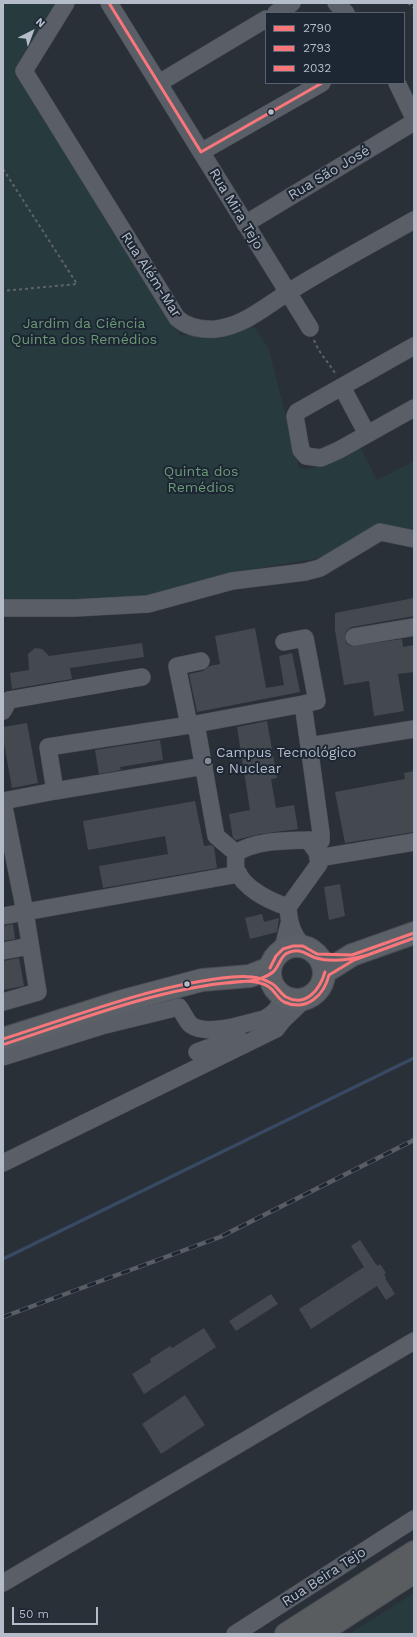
<!DOCTYPE html>
<html>
<head>
<meta charset="utf-8">
<style>
	body { margin:0 }
	#map { position:relative; width:417px; height:1637px; overflow:hidden; background:#2a3038; font-family:"Work Sans",sans-serif }
	canvas { display:block }
	.frame { position:absolute; inset:0; border:4px solid #b4bcc9; pointer-events:none }
	.legend { position:absolute; left:265px; top:12px; width:140px; height:72px; box-sizing:border-box; background:#1d2633; border:1px solid #59626f; margin:0; padding:5px 7px; list-style:none; font-size:12px; color:#b4bcc9 }
	.legend li { display:flex; align-items:center; gap:8px; height:20px }
	.legend b { width:20px; border:1px solid #59626f }
	.north { position:absolute; left:12px; top:12px; width:40px; height:40px; -webkit-text-stroke:3px #1d2633; paint-order:stroke; rotate:42deg; font-size:11px; font-weight:700; line-height:16px; text-align:center; color:#b4bcc9 }
	.north::after { content:''; display:block; margin:auto; width:14px; height:18px; background:#b4bcc9; clip-path:polygon(50% 0,100% 100%,50% 72%,0 100%) }
	.scale { position:absolute; left:12px; top:1607px; width:86px; height:18px; box-sizing:border-box; border:2px solid #b4bcc9; border-top:0; padding-left:5px; font-size:12px; line-height:14px; white-space:nowrap; color:#b4bcc9; -webkit-text-stroke:3px #1d2633; paint-order:stroke }
</style>
</head>
<body>
<div id="map">
<canvas width="417" height="1637"></canvas>
<div class="frame"></div>
<ul class="legend">
<li><b style="height:5px;background:#f9767a"></b>2790</li>
<li><b style="height:5px;background:#f9767a"></b>2793</li>
<li><b style="height:5px;background:#f9767a"></b>2032</li>
</ul>
<div class="north">N</div>
<div class="scale">50 m</div>
</div>
<script>
const c = document.querySelector('canvas').getContext('2d');
c.lineJoin = 'round';
function fillPath(path, color) {
  c.fillStyle = color;
  c.fill(path, 'evenodd');
}
function trace(path, color, width, dash) {
  c.strokeStyle = color;
  c.lineWidth = width;
  c.lineCap = dash ? 'butt' : 'round';
  c.setLineDash(dash || []);
  c.stroke(path);
}
function drawText(font, color, halo, rows, align = 'center') {
  c.font = font + ' "Work Sans",sans-serif';
  c.lineWidth = 4;
  c.setLineDash([]);
  c.textBaseline = 'middle';
  c.strokeStyle = halo;
  c.fillStyle = color;
  for (const [text, x, y, turn = 0] of rows) {
    c.save();
    c.translate(x, y);
    c.rotate((+turn || 0) * Math.PI / 180);
    c.textAlign = isNaN(turn) ? turn : align;
    if (halo) c.strokeText(text, 0, 0);
    c.fillText(text, 0, 0);
    c.restore();
  }
}
const green = new Path2D(`
	M3,3H58L15,70L180,335L233,333L253,325L269,350L299,468L309,469L359,445L377,480L414,461V535L380,527L327,557L235,572L139,602H3Z
	M414,1593V1634H349Z`);
const stream = new Path2D(`
	M3,1259L414,1058`);
const building = new Path2D(`
	M414,598V616L352,627L347,630L345,634L346,643L351,646L402,639L403,647L414,645V672L398,674L404,711L374,716L369,681L344,685L335,630V613Z
	M255,628L266,688L284,685L279,656L292,653L300,692L197,712L189,674L203,671L210,666L220,664L215,636Z
	M142,643L144,657L70,668L72,679L12,689L10,673L29,670L28,654L35,648L42,649L49,656Z
	M267,721L277,778L271,779L276,808L294,805L298,829L260,834L236,840L233,838L229,814L250,810L237,727Z
	M27,723L38,783L12,788L3,738V727Z
	M160,740L163,760L120,767L121,770L99,774L95,750Z
	M414,771V832L345,843L335,792L405,779L404,773Z
	M195,801L204,846L211,845L214,847L217,868L103,888L99,866L168,854L165,836L88,850L83,821Z
	M340,884L345,916L329,920L324,887Z
	M262,914L264,922L279,918L277,932L250,939L245,918Z
	M13,924L15,939L3,941V926Z
	M19,958L24,986L3,990V961Z
	M360,1240L375,1263L378,1266L380,1264L386,1273L384,1274L386,1278H385L395,1294L386,1300L377,1286L311,1329L299,1309L364,1267L351,1246Z
	M271,1294L278,1304L236,1331L229,1321Z
	M204,1328L216,1347L144,1394L132,1374L151,1362L150,1359L170,1346L172,1348Z
	M185,1395L205,1425L161,1454L142,1424Z`);
const path = new Path2D(`
	M408,3L414,8
	M3,169L77,284L3,291
	M314,340C319,354 329,362 336,375`);
const minor = new Path2D(`
	M66,3L24,71L177,318C188,328 201,330 216,329C243,326 265,307 287,293C328,267 372,244 414,220
	M109,3L310,328
	M336,3L346,13
	M276,13L292,3
	M159,83L266,19
	M397,83L414,118
	M201,152L322,83
	M245,224L414,122
	M414,346L297,412L295,416L301,450L306,456L321,458L339,450L414,408
	M342,387L367,434
	M3,608H75L148,604L232,581L305,572L320,568L380,532L414,539
	M354,637L414,627
	M284,642L305,638L317,701L303,704
	M3,711L9,700L142,677
	M196,724L48,747L55,791L204,766
	M189,725L177,666L201,661
	M3,801L55,791
	M3,802L25,912L239,874
	M308,840L321,841V833L309,746L414,729
	M236,853L216,836L196,724L303,704L309,746
	M318,858L414,842
	M288,907C269,901 243,888 236,869C235,864 236,858 236,853C257,840 284,841 308,840L317,852L319,864L288,907C289,923 292,934 303,946
	M3,916L25,912L38,992L3,1002
	M3,951L30,946
	M276,956L284,944L289,924
	M258,1022C271,1016 278,1011 283,997
	M272,1024L283,1020L305,999
	M197,1052L238,1037
	M3,1057L105,1025L179,1007C183,1012 186,1021 191,1025C209,1037 245,1023 264,1019
	M3,1163L276,1029L283,1020
	M3,1583L414,1341
	M235,1634L414,1519`);
const major = new Path2D(`
	M270 973a27 27 0 1 1 54 0a27 27 0 1 1-54 0Z
	M325,972L352,955L414,933
	M3,1039L123,1001L202,980L250,976L270,968`);
const highway = new Path2D(`
	M286,1634L414,1552
	M318,1634L414,1572`);
const rail = new Path2D(`
	M3,1317L220,1237L414,1140`);
const bus1 = new Path2D(`
	M270,968L276,956L283,949L293,946H303L317,954L352,955L414,933
	M3,1039C76,1016 156,984 232,977C246,976 258,976 271,983C277,986 280,993 286,997C306,1008 320,989 325,972`);
const bus2 = new Path2D(`
	M225,983C240,982 261,982 273,972C281,965 279,953 294,951C303,949 308,956 316,958C333,963 353,959 368,955
	M5,1044C78,1020 157,989 234,982C245,981 259,980 269,987C275,991 277,998 284,1002C307,1012 324,995 329,975L354,960L414,938`);
const bus3 = new Path2D(`
	M109,3L201,152L322,83`);
const markers = [
	[271,112,3.5,"#b4bcc9"],
	[208,761,4,"#848b96"],
	[187,984,3.5,"#b4bcc9"]
];
const streetNames = [
	["Rua São José",329,173,-31],
	["Rua Mira Tejo",236,209,59],
	["Rua Além-Mar",151,275,57],
	["Rua Beira Tejo",324,1577,-33]
];
const parkNames = [
	["Jardim da Ciência",84,324],
	["Quinta dos Remédios",84,340],
	["Quinta dos",201,472],
	["Remédios",201,488]
];
const poiNames = [
	["Campus Tecnológico",216,753],
	["e Nuclear",216,769]
];
fillPath(green, '#273a3e');
trace(stream, '#384963', 3.5);
fillPath(building, '#444950');
trace(minor, '#484c53', 18);
trace(major, '#484c55', 24);
trace(highway, '#474c53', 24);
trace(path, '#5d636a', 2, [3, 3]);
trace(minor, '#5a5e66', 17);
trace(major, '#5c6168', 22);
trace(highway, '#5a5d60', 22);
trace(rail, '#595d64', 4.5);
trace(rail, '#1d2633', 3, [9]);
trace(bus1, '#f9767a', 3);
trace(bus2, '#f9767a', 3);
trace(bus3, '#f9767a', 3);
for (const [x, y, r, color] of markers) {
  const dot = new Path2D();
  dot.arc(x, y, r, 0, 2 * Math.PI);
  c.fillStyle = color;
  c.fill(dot);
  trace(dot, '#1d2633', 1.5);
}
drawText('14px', '#b4bcc9', '#1d2633', streetNames);
drawText('14px', '#6b9a76', '#1d2633', parkNames);
drawText('14px', '#b4bcc9', '#1d2633', poiNames, 'left');
</script>
</body>
</html>
